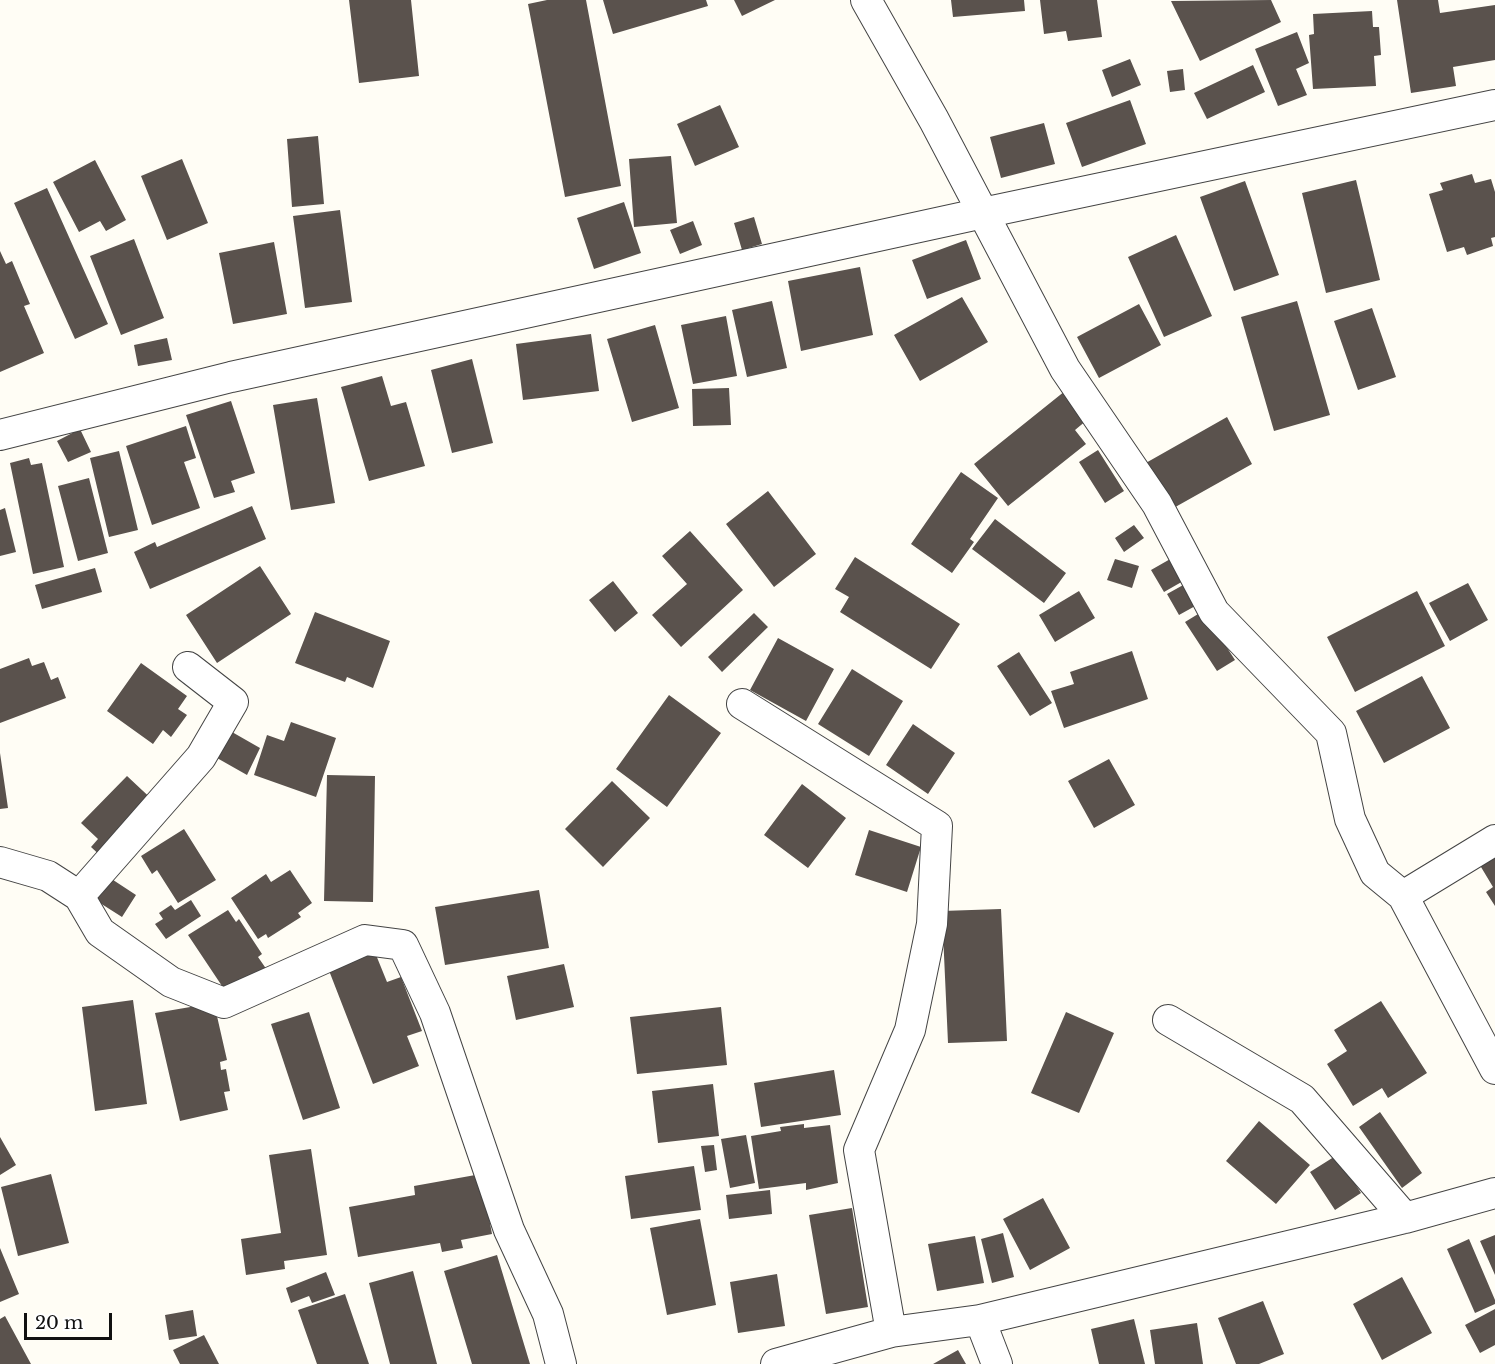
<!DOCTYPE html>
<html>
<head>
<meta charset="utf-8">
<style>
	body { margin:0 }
	#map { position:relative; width:1495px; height:1364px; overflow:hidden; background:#fffdf5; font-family:"Libre Baskerville",serif }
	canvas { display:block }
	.scale { position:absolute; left:24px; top:1313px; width:88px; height:27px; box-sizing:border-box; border:3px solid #111; border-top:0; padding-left:8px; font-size:18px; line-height:21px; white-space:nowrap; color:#111; -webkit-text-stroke:4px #fff; paint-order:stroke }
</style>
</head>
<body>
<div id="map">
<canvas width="1495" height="1364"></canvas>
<div class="scale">20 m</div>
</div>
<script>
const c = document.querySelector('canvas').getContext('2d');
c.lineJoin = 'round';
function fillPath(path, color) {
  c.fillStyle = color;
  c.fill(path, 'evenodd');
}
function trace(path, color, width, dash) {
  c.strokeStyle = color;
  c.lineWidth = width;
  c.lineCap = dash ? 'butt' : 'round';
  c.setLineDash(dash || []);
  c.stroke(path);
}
const building = new Path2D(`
	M349,0H411L419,76L359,83Z
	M547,0H586L621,186L565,197L528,4Z
	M603,0H706L708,6L613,34Z
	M734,0H775L742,16Z
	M951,0H1024L1025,11L953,17Z
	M1040,0H1097L1102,37L1068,41L1066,31L1044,34Z
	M1271,0L1281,22L1200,61L1171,1Z
	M1397,0H1438L1440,13L1495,5V60L1453,67L1456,86L1411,93Z
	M1372,11L1373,27H1379L1381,55L1374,56L1376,86L1313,89L1309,35L1314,34L1313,14Z
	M1297,32L1309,63L1296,69L1307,95L1278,106L1255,49Z
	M1130,59L1141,85L1112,97L1102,70Z
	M1253,65L1265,92L1207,119L1194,93Z
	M1183,69L1185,90L1170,92L1167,71Z
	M1130,100L1146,144L1082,167L1066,123Z
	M720,105L739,147L695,166L677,124Z
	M1044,123L1055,164L1001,178L990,137Z
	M318,136L324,204L292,207L287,139Z
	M671,156L677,223L634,227L629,159Z
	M182,159L208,223L167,240L141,176Z
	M95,160L126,220L106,231L100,221L79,232L53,182Z
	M1472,174L1475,183L1491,179L1495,192V237L1491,238L1493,246L1467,255L1464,247L1447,252L1429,194L1443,190L1440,183Z
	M1356,180L1380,280L1326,293L1302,193Z
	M1245,181L1279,275L1234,291L1200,197Z
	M47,188L108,324L75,339L14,203Z
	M624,202L641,253L594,269L577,218Z
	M340,210L352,302L305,308L293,216Z
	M754,217L762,244L742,250L734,223Z
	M693,221L702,245L680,254L670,230Z
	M1176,235L1212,316L1164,337L1128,257Z
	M134,239L164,318L121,335L90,256Z
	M966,240L981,279L927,299L912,260Z
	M274,242L287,314L233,324L219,253Z
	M0,251L6,264L12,261L30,304L24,306L44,353L0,372Z
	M860,267L873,335L801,351L788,281Z
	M962,297L988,342L920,381L894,335Z
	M772,301L787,368L747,377L732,310Z
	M1297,301L1330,415L1274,431L1241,317Z
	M1139,304L1161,345L1099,378L1077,337Z
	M1372,308L1396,377L1358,390L1334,321Z
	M726,316L737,376L693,384L681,325Z
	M655,325L679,408L632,422L607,339Z
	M591,334L599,391L523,400L516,344Z
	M167,338L172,360L138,366L134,345Z
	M472,359L493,443L452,453L431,370Z
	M382,376L391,406L406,402L425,466L369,481L341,387Z
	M729,388L731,425L693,426L692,389Z
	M1065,391L1087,420L1075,430L1086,444L1008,506L974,464Z
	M317,398L335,503L291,510L273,405Z
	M231,401L255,473L231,481L235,492L214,498L186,415Z
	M1227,417L1252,464L1170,510L1144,464Z
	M186,426L196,458L184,462L200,508L152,525L126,446Z
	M80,429L91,452L68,462L57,441Z
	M1098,450L1124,491L1105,503L1079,462Z
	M119,451L138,530L109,537L90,458Z
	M29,458L31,465L42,463L64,567L33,574L10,463Z
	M961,472L998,498L970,539L974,542L952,573L911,544Z
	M89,478L108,553L78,561L58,486Z
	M768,491L816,554L774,587L726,524Z
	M252,506L266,539L150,589L134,552L155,542L157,547Z
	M5,508L16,552L0,556V510Z
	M995,519L1066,573L1044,603L972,549Z
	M1134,525L1144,538L1124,552L1115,538Z
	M690,531L743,590L681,647L652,615L687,584L662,556Z
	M855,557L960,624L931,669L840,612L849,597L835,589Z
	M1172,558L1185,580L1164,592L1151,570Z
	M1115,559L1139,566L1132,588L1107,580Z
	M260,566L291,614L217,663L186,615Z
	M95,568L102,592L42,609L35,585Z
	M613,581L638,613L615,632L589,600Z
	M1468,583L1488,620L1450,641L1429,603Z
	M1185,584L1197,605L1179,615L1167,594Z
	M1079,591L1095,618L1055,642L1039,615Z
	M1417,591L1445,646L1355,692L1327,637Z
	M1203,611L1235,660L1217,671L1185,622Z
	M315,612L390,641L373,688L347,677L345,682L295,663Z
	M754,613L768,627L722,672L708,657Z
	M778,638L834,669L806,721L750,690Z
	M1132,651L1148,699L1064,728L1051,691L1074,684L1070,672Z
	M1019,652L1052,703L1030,716L997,666Z
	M29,658L32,666L44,662L51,680L58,677L66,698L0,723V669Z
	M141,663L187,696L178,709L187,715L171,737L163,730L153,744L107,711Z
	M852,669L903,701L869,756L818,724Z
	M1422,676L1450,728L1384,763L1356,711Z
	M669,695L721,733L667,807L616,769Z
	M291,722L336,738L316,797L254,775L267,735L284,741Z
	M913,724L955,753L928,794L886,765Z
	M232,732L260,748L247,775L217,758Z
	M0,753L8,808L0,809Z
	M1109,759L1135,805L1094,828L1068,781Z
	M327,775L375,776L373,902L324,901Z
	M127,776L158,805L105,860L91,847L98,839L81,823Z
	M612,781L650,818L603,867L565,829Z
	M802,784L846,818L808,868L764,835Z
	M184,829L216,880L178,903L157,870L152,874L141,856Z
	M869,830L921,847L907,892L855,875Z
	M1495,851V906L1486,892L1493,887L1478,862Z
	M290,870L312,903L298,913L301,917L268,938L266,934L258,939L231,898L266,874L271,882Z
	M104,874L136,895L122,917L89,896Z
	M539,890L549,948L445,965L435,907Z
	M191,900L201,916L166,939L155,924L163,919L159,913L171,905L175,910Z
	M1001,909L1007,1041L948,1043L942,911Z
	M228,910L236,922L239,919L262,954L258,957L267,970L228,995L188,935Z
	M374,950L387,982L401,977L422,1031L407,1036L419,1066L373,1084L328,968Z
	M564,964L574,1007L516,1020L507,976Z
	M133,1000L147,1104L95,1111L82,1007Z
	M1381,1001L1427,1073L1388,1098L1382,1088L1353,1106L1327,1064L1347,1051L1334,1030Z
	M214,1003L227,1060L220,1062L221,1070L226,1069L230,1091L224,1092L228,1110L180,1121L155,1013Z
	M721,1007L727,1065L637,1074L630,1017Z
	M309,1012L340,1108L303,1120L271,1024Z
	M1066,1012L1114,1033L1079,1113L1031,1093Z
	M834,1070L841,1115L761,1127L754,1083Z
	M713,1084L719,1136L658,1143L652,1091Z
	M1380,1112L1422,1173L1402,1188L1359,1127Z
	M1259,1121L1310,1165L1276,1204L1226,1161Z
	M804,1124V1128L830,1125L838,1183L806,1190V1183L759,1189L751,1136L781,1131L780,1127Z
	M746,1135L755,1183L730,1188L721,1139Z
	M0,1137L16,1165L0,1175Z
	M714,1145L717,1170L705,1172L701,1146Z
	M311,1149L327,1255L284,1261L285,1269L246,1275L241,1239L281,1233L269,1155Z
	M1337,1155L1361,1193L1335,1210L1310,1172Z
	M694,1166L701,1210L631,1219L625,1176Z
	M51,1174L69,1243L18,1256L1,1187Z
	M481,1174L492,1234L461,1240L463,1248L442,1252L440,1243L358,1257L349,1207L415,1195L414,1186Z
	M770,1190L772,1214L729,1219L726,1195Z
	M1043,1198L1070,1248L1030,1270L1003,1219Z
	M852,1208L868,1307L826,1314L809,1215Z
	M700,1219L716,1305L667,1315L650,1228Z
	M1003,1233L1014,1277L992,1283L981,1239Z
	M1495,1235V1275L1480,1241Z
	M975,1236L984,1283L937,1291L928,1244Z
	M1469,1239L1495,1300V1304L1475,1313L1447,1249Z
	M0,1248L19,1294L0,1302Z
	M497,1255L530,1364H472L444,1271Z
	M413,1271L437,1364H390L369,1283Z
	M326,1272L335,1295L312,1303L309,1296L291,1303L286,1288Z
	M777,1274L785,1326L738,1333L730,1282Z
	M1402,1277L1432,1333L1382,1360L1353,1304Z
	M345,1294L369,1364H317L298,1310Z
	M1263,1301L1284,1354L1259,1364H1236L1218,1318Z
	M1495,1309V1345L1480,1353L1465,1325Z
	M193,1310L197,1336L169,1340L165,1315Z
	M5,1316L31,1364H0V1319Z
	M1134,1319L1145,1364H1099L1091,1329Z
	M1197,1323L1203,1364H1155L1150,1330Z
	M204,1335L219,1364H180L173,1350Z
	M958,1350L966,1364H933Z`);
const street = new Path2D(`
	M866,0L934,120L1065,369L1157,504L1214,612L1331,733L1350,819L1375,873L1403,896L1495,1069
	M0,435L231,377L983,213L1495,105
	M742,704L937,826L932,924L910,1030L859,1150L891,1332
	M0,862L48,876L79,896L100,932L171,982L224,1003L365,940L403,945L435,1013L509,1230L548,1314L561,1364
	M79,896L201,757L233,702L188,667
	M1403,896L1495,840
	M1168,1020L1302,1099L1405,1218
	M980,1320L997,1364
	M776,1364L891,1332L980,1320L1405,1218L1495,1193`);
fillPath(building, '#5a524d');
trace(street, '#444', 32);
trace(street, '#fff', 30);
</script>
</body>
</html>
